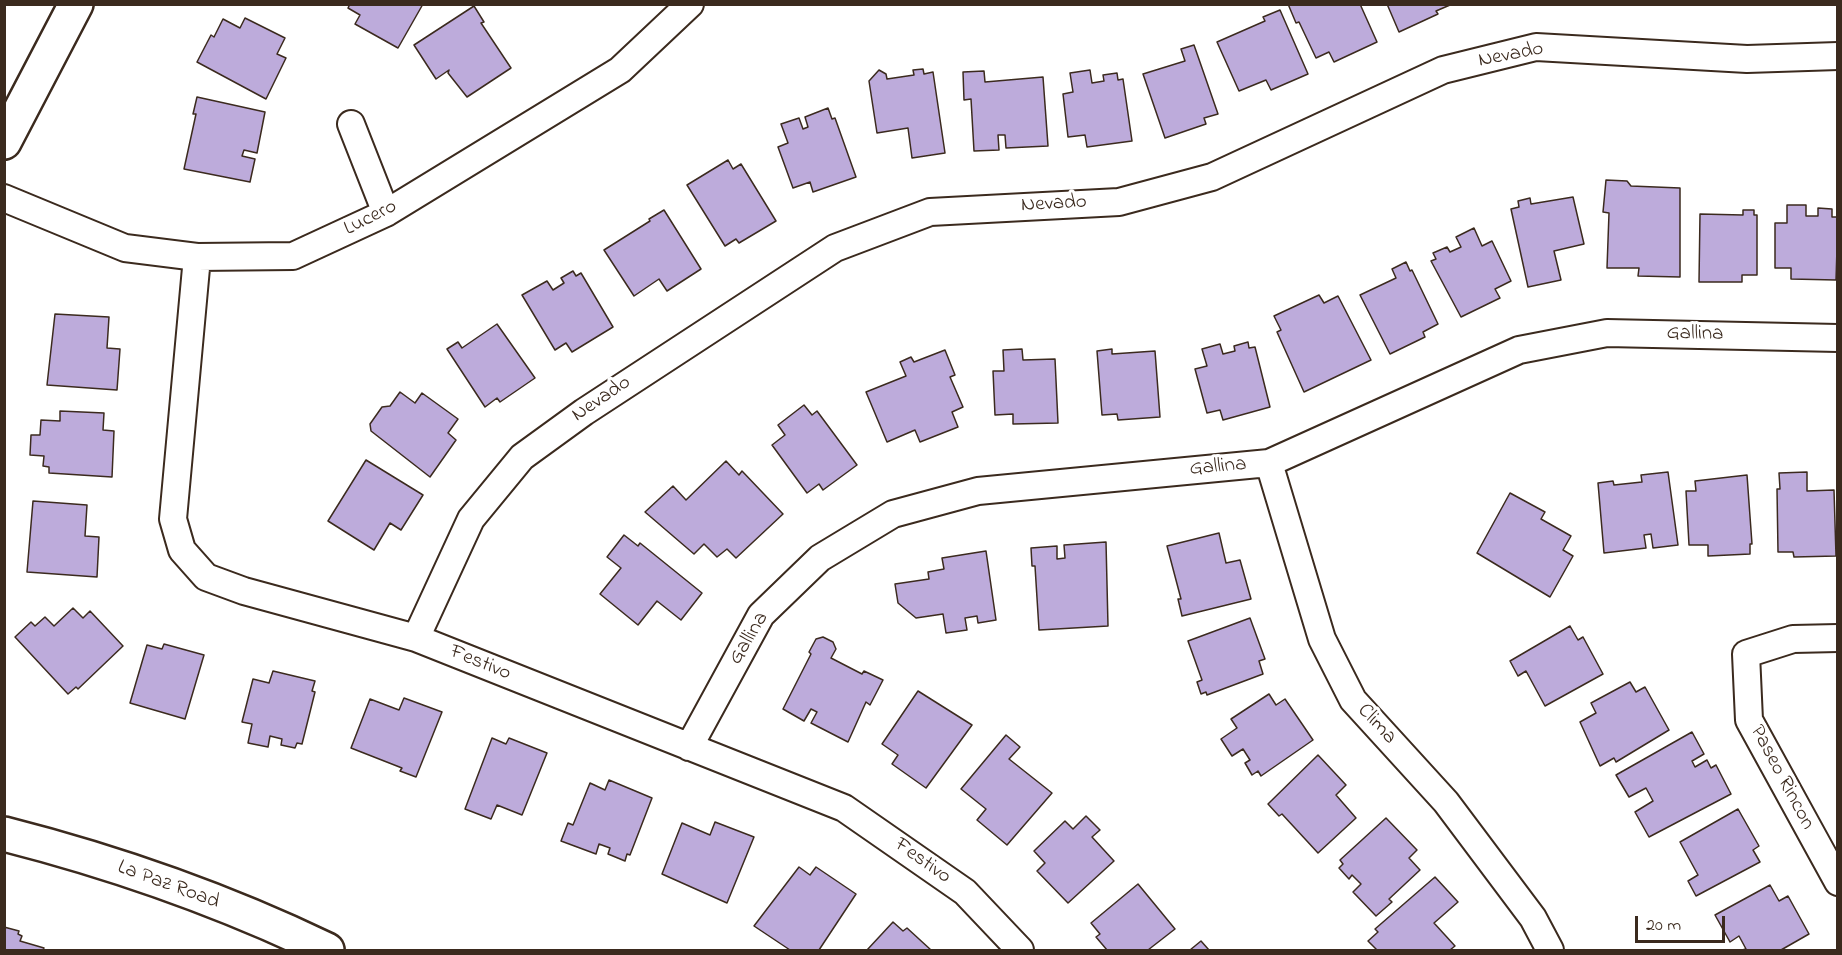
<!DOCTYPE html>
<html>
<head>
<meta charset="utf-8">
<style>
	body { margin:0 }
	#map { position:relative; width:1842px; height:955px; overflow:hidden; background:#fff; font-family:"Indie Flower",sans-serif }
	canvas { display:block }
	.frame { position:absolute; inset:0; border:6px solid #3b2a1e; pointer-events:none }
	.scale { position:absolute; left:1635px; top:916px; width:90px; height:27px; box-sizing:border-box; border:3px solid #3b2a1e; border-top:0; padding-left:8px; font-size:18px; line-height:21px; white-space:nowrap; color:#3b2a1e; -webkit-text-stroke:4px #fff; paint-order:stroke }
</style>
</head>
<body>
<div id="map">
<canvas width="1842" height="955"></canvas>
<div class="frame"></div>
<div class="scale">20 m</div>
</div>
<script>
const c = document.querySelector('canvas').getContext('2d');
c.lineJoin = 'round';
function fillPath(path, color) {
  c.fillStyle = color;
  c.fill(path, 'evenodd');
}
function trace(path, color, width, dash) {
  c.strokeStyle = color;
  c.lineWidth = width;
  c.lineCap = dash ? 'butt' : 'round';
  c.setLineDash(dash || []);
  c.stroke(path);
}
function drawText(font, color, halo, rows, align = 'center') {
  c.font = font + ' "Indie Flower",sans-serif';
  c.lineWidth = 6;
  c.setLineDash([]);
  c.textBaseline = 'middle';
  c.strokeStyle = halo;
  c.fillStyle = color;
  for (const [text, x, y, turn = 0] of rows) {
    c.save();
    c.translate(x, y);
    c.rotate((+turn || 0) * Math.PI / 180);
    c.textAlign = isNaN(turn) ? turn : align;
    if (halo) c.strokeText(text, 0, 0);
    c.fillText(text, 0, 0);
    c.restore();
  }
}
const building = new Path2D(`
	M350,4H423L398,48L355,24L360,15L348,8Z
	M1288,4H1360L1377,42L1334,62L1329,52L1316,58L1299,22L1296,23Z
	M1387,4H1450V5L1436,11L1438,14L1399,32Z
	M474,6L484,22L481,23L511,68L467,97L448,73L449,70L436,79L414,45Z
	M1280,10L1308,74L1271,90L1266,80L1239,91L1217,42L1265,21L1263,17Z
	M245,18L285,38L277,54L286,58L266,99L197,62L211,35L214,37L223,19L240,28Z
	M1194,45L1218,114L1204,118L1206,124L1165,138L1143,74L1185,61L1181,49Z
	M923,69L924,74L933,72L945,153L912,158L908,128L877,133L869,81L879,70L886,74L887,79L914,75L913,70Z
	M1090,70L1092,83L1104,81L1103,75L1117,73L1118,80L1123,79L1132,141L1087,147L1085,135L1068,137L1063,94L1073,92L1070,73Z
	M984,71L985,82L1043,77L1048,146L1006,148L1005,135H998L999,150L974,151L971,99L964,100L963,72Z
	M197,97L265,112L257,153L244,150L242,156L255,159L250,182L184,169L196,114H193Z
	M828,108L832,119L835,118L856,177L813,192L810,182L793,188L778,147L788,143L781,124L799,118L803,129L808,127L805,117Z
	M728,160L733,169L741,164L776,221L739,243L736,239L725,246L687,185Z
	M1606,180L1627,181L1631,186L1680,188V277L1638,276L1639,268H1607L1609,213L1603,212Z
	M1573,197L1584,244L1554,251L1561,280L1528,287L1511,209L1519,207L1518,201L1530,198L1531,204Z
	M1787,205H1806V216H1818V208L1832,209V217H1838L1836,280L1791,279V268H1775V223H1787Z
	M664,210L701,269L667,291L659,279L634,296L604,250L650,221L649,219Z
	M1743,210H1754V215H1757V275H1742V282H1699L1700,214L1743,215Z
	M1474,228L1482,246L1492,241L1511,281L1495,289L1500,298L1461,317L1431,261L1436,259L1433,253L1447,247L1450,252L1461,247L1456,237Z
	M1406,262L1410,271L1412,270L1438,324L1423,332L1425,337L1390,354L1360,295L1396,278L1392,269Z
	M573,271L576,276L581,273L613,327L572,352L566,343L555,350L522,295L547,281L553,290L564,283L561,278Z
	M1319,295L1324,303L1338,296L1371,360L1304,392L1277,332L1281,330L1274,316Z
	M55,314L109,317L107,348L120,349L117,390L47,385Z
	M497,324L535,378L500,402L497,398L485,407L447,349L458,342L462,348Z
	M1248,342L1249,348L1255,347L1270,407L1223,420L1220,410L1207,413L1195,369L1207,366L1202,349L1220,344L1223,354L1235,351L1234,346Z
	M1022,349L1023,360L1055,359L1058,423L1013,424V414L995,415L993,371H1004L1003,350Z
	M1112,349V354L1155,351L1160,417L1118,420L1117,414L1102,415L1097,351Z
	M945,350L955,375L950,377L963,407L952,412L958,427L920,442L915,430L887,442L866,392L906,376L900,362L911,357L914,362Z
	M400,392L415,403L422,393L458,419L448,433L456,440L430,477L371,431L370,424L382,407L390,406Z
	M804,405L812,415L817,411L857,465L823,490L819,484L807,493L772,445L785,435L778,425Z
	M60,411L104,413L103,430L114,431L112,477L49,473V467L43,466L44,456L30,455L31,435H40L41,420L60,421Z
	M366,460L423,495L401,530L390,523L374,550L328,521Z
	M726,461L739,475L742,471L783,514L736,558L727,549L717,557L704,544L694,554L645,512L673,486L686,500Z
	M1668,472L1678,545L1653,548L1651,534L1644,535L1646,548L1604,553L1598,483L1613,481L1614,485L1642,482L1641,475Z
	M1807,472V491L1834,490L1836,556L1794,557L1793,552H1778L1777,489H1780L1779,473Z
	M1747,475L1752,544H1750V554L1708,556V545H1689L1686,491H1696L1695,481Z
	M1510,493L1545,512L1541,519L1571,536L1563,550L1573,556L1550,597L1477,553Z
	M33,501L87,505L85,536L99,537L97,577L27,572Z
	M1219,533L1226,563L1240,560L1251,599L1182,616L1178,599H1181L1167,546Z
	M624,535L638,546L640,543L702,593L681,620L657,601L638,625L600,594L621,568L607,557Z
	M1106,542L1108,626L1039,630L1035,566H1032L1031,548L1057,546V559L1065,558L1064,545Z
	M986,551L996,620L978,623L977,616L965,618L967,630L946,633L943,614L916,618L898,603L895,584L929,579L928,572L944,569L942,558Z
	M73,608L83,618L90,611L123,646L78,689L76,687L68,694L15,637L31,622L35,626L45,617L54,626Z
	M1250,618L1265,659L1259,661L1263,674L1207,695L1206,692L1201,694L1197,682L1202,680L1188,641Z
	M1570,626L1578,640L1583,637L1603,674L1545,706L1526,671L1518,676L1510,661Z
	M823,637L833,642L836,649L831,658L862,674L864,671L883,680L870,705L866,702L848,742L811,723L817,712L811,709L804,721L783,709L811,654L809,652L816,639Z
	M164,644L204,655L185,719L130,703L147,645L162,649Z
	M273,671L315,681L312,691L315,692L302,744L297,743L295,748L281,745L282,739L270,736L268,747L248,743L252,724L242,722L253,679L269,683Z
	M1630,682L1636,692L1645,687L1669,730L1616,762L1614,758L1600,766L1580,722L1596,713L1591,703Z
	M918,691L972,725L926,788L892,764L898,755L882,744Z
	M1269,694L1276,705L1285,699L1313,740L1261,776L1258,771L1252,775L1245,763L1250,760L1243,749L1232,756L1221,739L1237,728L1231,719Z
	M404,698L442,712L416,777L400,771L402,768L351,748L370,699L399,710Z
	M1692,732L1704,754L1692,761L1695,767L1707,760L1711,768L1716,765L1731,794L1649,837L1635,812L1653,801L1646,788L1629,797L1616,775Z
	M1006,735L1020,747L1009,759L1052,793L1007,845L977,820L986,809L961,789Z
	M492,738L506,744L509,738L547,753L522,815L497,805L491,819L465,809Z
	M1318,755L1346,785L1336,795L1356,818L1318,853L1282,814L1279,816L1268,804Z
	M609,780L652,798L630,855L627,854L625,861L608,854L610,848L599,844L596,854L561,841L568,823L573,825L590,783L605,790Z
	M1738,809L1759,846L1753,850L1760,862L1696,896L1688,881L1698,875L1680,842Z
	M1086,816L1100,830L1092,837L1114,861L1068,903L1037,871L1045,863L1034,851L1065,821L1073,829Z
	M1386,818L1417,850L1409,858L1420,870L1389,899L1392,902L1376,916L1353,892L1361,884L1352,875L1349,879L1339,868L1343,864L1340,860Z
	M715,822L754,837L727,903L662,874L682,823L710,835Z
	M799,867L810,875L816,867L856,894L819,950H790L754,926Z
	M1435,877L1458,902L1434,923L1455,946L1450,950H1377L1368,941L1378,932L1375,929Z
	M1138,884L1175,929L1148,950H1107L1096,937L1100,934L1091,923Z
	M1770,885L1779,901L1788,896L1809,934L1781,950H1742L1746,949L1739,936L1730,942L1715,915Z
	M893,922L903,931L907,928L931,950H867Z
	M4,927L19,931L18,934L22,936L20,941L44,948L43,950H4Z
	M1201,941L1209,950H1190Z`);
const street = new Path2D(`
	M351,124L386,213
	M4,198L125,248L197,257L293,256L386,213L620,70L690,4
	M197,257L173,519L182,550L206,577L244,591L416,638L844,808L965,892L1020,950
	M1269,463L1322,639L1353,700L1446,802L1533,918L1550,950
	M416,638L471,519L522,457L584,412L835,248L930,212L1119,202L1212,177L1443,70L1536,47L1747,59L1838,56
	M1838,638L1793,639L1746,654L1749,720L1838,882
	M689,747L761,615L820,558L893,514L978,491L1269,463L1519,350L1607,333L1838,338`);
const secondary = new Path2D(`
	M4,142L76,4
	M4,834C114,862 225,901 327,950`);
const streetNames = [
	["Nevado",1511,56,-11],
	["Nevado",1054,205,-3],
	["Lucero",371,219,-27],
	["Gallina",1695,335,1],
	["Nevado",602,400,-34],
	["Gallina",1218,468,-5],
	["Gallina",750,639,-59],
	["Festivo",480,664,22],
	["Clima",1376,725,47],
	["Paseo Rincon",1781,778,62],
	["Festivo",922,862,35],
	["La Paz Road",168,886,20]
];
fillPath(building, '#bdabdb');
trace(building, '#3b2a1e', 1.5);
trace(street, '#3b2a1e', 30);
trace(secondary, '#3b2a1e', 38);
trace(street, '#fff', 26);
trace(secondary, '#fff', 33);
drawText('21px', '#3b2a1e', '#fff', streetNames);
</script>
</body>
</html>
